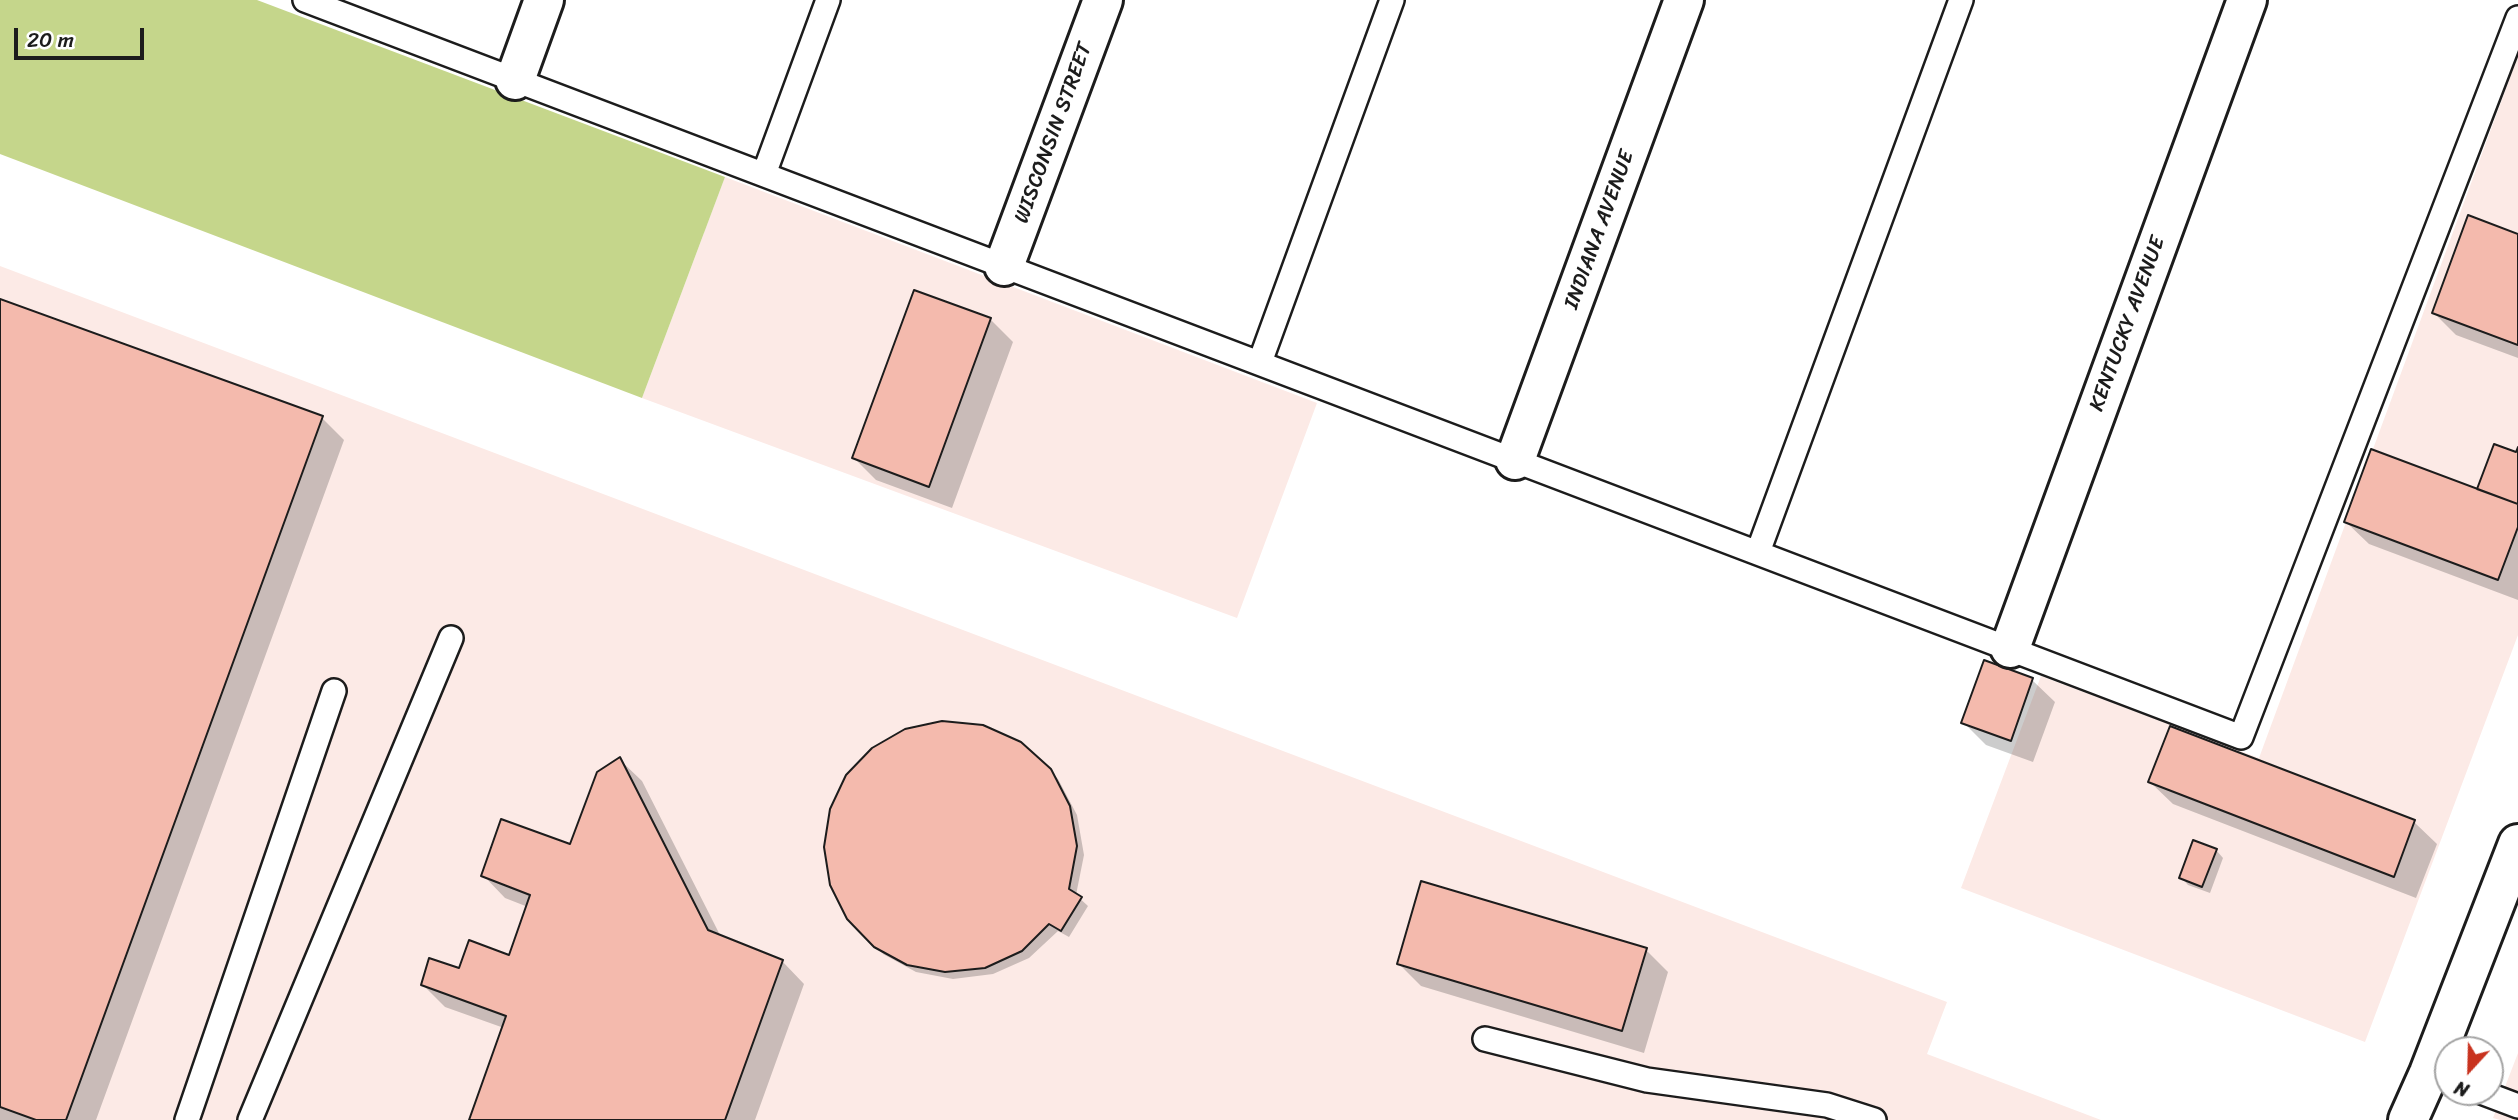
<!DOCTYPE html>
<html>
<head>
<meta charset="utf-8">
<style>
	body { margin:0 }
	#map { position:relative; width:2518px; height:1120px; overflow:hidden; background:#fff; font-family:Sriracha,sans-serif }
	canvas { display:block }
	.north { position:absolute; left:2434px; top:1036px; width:70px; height:70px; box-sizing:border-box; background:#fff; border:2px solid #a4a4a4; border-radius:50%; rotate:202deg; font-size:19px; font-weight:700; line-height:28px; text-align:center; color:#1c1c1c }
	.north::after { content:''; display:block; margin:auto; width:24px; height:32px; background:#c8321e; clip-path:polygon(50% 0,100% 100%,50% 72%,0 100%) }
	.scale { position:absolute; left:14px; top:28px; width:130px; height:32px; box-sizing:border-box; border:4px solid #1c1c1c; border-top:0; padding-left:9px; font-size:21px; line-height:24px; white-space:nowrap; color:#1c1c1c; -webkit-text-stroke:5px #fff; paint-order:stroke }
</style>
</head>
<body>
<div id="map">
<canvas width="2518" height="1120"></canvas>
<div class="north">N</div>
<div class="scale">20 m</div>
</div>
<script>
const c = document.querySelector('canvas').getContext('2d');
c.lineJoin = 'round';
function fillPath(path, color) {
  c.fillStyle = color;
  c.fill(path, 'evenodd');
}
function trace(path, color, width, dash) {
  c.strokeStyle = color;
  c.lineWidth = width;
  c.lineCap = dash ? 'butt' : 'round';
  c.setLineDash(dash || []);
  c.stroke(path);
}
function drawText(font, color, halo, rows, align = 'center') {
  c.font = font + ' Sriracha,sans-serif';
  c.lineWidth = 5;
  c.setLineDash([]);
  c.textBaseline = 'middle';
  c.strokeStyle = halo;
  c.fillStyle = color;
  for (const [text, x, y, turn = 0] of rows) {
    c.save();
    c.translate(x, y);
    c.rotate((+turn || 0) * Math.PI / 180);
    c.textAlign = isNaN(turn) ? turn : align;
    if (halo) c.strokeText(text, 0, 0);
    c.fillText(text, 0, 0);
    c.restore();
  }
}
const built = new Path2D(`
	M2518,56V635L2365,1042L1961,888L2041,676L2259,758Z
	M725,177L1317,403L1237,618L642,398Z
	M0,266L1947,1002L1927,1054L2101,1120H0Z
	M2518,1053V1120H2500L2493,1118Z`);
const green = new Path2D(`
	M0,0H257L725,177L642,398L0,154Z`);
const shadow = new Path2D(`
	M2518,236V358L2456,335L2434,313Z
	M0,301L322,418L344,440L96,1120H0Z
	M990,319L1013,342L952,508L876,480L854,458Z
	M2518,452V600L2369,544L2346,522L2478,491Z
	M1985,663L2032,680L2055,702L2033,762L1986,745L1963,722Z
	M619,759L642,781L721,937L782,961L804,984L755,1120H471L504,1028L445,1007L423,985L460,970L510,957L528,907L505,898L483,875L571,846Z
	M1050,771L1058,779L1077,815L1084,855L1076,895L1088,906L1069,937L1058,931L1029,958L993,974L953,979L916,972L883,954L849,918Z
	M2150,782L2414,822L2437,844L2416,898L2173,804Z
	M2216,850L2223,858L2210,893L2188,885L2181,877Z
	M1646,950L1668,972L1644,1053L1421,986L1399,964Z`);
const building = new Path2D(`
	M2468,215L2518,234V345L2432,313Z
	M914,290L991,318L929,487L852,458Z
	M0,299L323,416L66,1120H36L0,1107Z
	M2494,444L2516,452L2518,447V504L2477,489Z
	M2371,449L2518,504V527L2498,580L2344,522Z
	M1984,660L2033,678L2011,741L1961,723Z
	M942,721L983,725L1021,742L1051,769L1070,806L1077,846L1069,889L1082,897L1061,931L1049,924L1022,951L985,968L945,972L907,965L874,947L847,919L830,885L824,847L830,809L846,775L872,748L905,729Z
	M2170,726L2415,820L2394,877L2148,782Z
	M620,757L708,930L783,960L725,1120H469L506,1016L421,985L429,958L459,968L469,940L509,955L530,895L481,876L501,819L570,844L597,772Z
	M2193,840L2217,849L2202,887L2179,878Z
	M1421,881L1647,948L1622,1031L1397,964Z`);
const lane = new Path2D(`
	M305,0L2241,737L2518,18
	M764,174L828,0
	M1260,362L1392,0
	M1758,552L1961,0
	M1485,1039L1647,1080L1827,1105L1874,1120
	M2481,1092L2518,1106
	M187,1120L334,691
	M250,1120L451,638`);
const street = new Path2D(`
	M515,80L544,0
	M1004,266L1103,0
	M1515,460L1684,0
	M2010,648L2247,0`);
const secondary = new Path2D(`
	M2408,1120L2429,1073L2518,844`);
const streetNames = [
	["WISCONSIN STREET",1054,133,-70],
	["INDIANA AVENUE",1600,230,-70],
	["KENTUCKY AVENUE",2128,324,-70]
];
fillPath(built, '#fceae6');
fillPath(green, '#c5d68b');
fillPath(shadow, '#0003');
fillPath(building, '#f4baad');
trace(building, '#1c1c1c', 2);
trace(lane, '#1c1c1c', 28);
trace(street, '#1c1c1c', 44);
trace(secondary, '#1c1c1c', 44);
trace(lane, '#fff', 23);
trace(street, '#fff', 38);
trace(secondary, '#fff', 38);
drawText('21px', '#1c1c1c', '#fff', streetNames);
</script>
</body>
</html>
